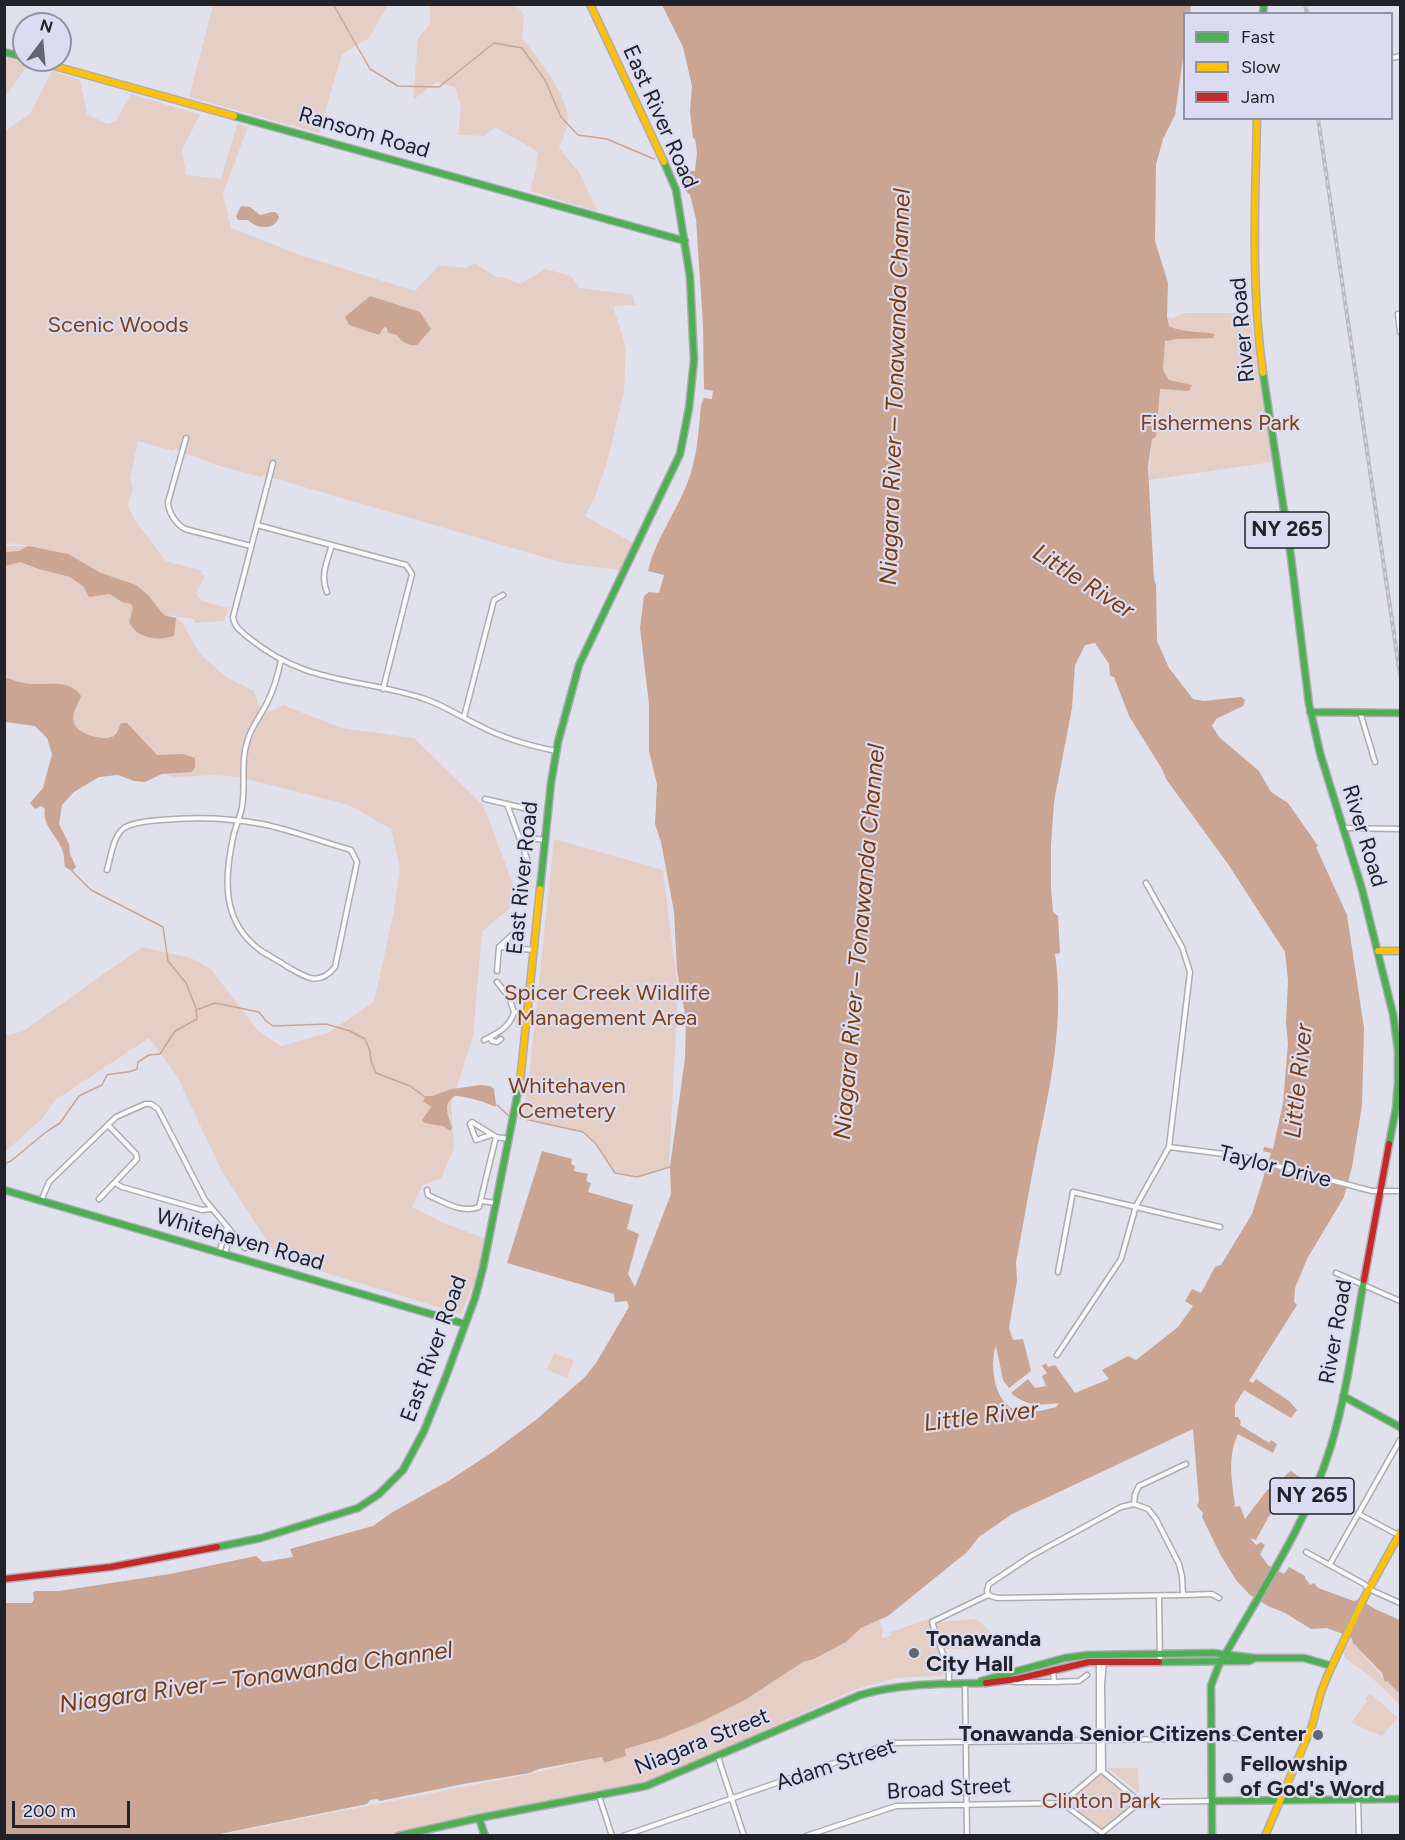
<!DOCTYPE html>
<html>
<head>
<meta charset="utf-8">
<style>
	body { margin:0 }
	#map { position:relative; width:1405px; height:1840px; overflow:hidden; background:#e0e1ed; font-family:Figtree,sans-serif }
	canvas { display:block }
	.frame { position:absolute; inset:0; border:6px solid #22222a; pointer-events:none }
	.legend { position:absolute; left:1183px; top:12px; width:210px; height:108px; box-sizing:border-box; background:#dbdcf2; border:2px solid #9192a2; margin:0; padding:8px 10px; list-style:none; font-size:18px; color:#22222a }
	.legend li { display:flex; align-items:center; gap:12px; height:30px }
	.legend b { width:30px; border:2px solid #9192a2 }
	.north { position:absolute; left:12px; top:12px; width:60px; height:60px; box-sizing:border-box; background:#dbdcf2; border:2px solid #9192a2; border-radius:50%; rotate:16deg; font-size:16px; font-weight:700; line-height:24px; text-align:center; color:#22222a }
	.north::after { content:''; display:block; margin:auto; width:21px; height:27px; background:#64656e; clip-path:polygon(50% 0,100% 100%,50% 72%,0 100%) }
	.scale { position:absolute; left:12px; top:1801px; width:118px; height:27px; box-sizing:border-box; border:3px solid #22222a; border-top:0; padding-left:8px; font-size:18px; line-height:21px; white-space:nowrap; color:#22222a; -webkit-text-stroke:4px #dbdcf2; paint-order:stroke }
</style>
</head>
<body>
<div id="map">
<canvas width="1405" height="1840"></canvas>
<div class="frame"></div>
<ul class="legend">
<li><b style="height:8px;background:#4caf50"></b>Fast</li>
<li><b style="height:8px;background:#ffc107"></b>Slow</li>
<li><b style="height:8px;background:#c62828"></b>Jam</li>
</ul>
<div class="north">N</div>
<div class="scale">200 m</div>
</div>
<script>
const c = document.querySelector('canvas').getContext('2d');
c.lineJoin = 'round';
function fillPath(path, color) {
  c.fillStyle = color;
  c.fill(path, 'evenodd');
}
function trace(path, color, width, dash) {
  c.strokeStyle = color;
  c.lineWidth = width;
  c.lineCap = dash ? 'butt' : 'round';
  c.setLineDash(dash || []);
  c.stroke(path);
}
function drawText(font, color, halo, rows, align = 'center') {
  c.font = font + ' Figtree,sans-serif';
  c.lineWidth = 4.5;
  c.setLineDash([]);
  c.textBaseline = 'middle';
  c.strokeStyle = halo;
  c.fillStyle = color;
  for (const [text, x, y, turn = 0] of rows) {
    c.save();
    c.translate(x, y);
    c.rotate((+turn || 0) * Math.PI / 180);
    c.textAlign = isNaN(turn) ? turn : align;
    if (halo) c.strokeText(text, 0, 0);
    c.fillText(text, 0, 0);
    c.restore();
  }
}
const green = new Path2D(`
	M213,5V4L388,5L369,38L342,54L319,133L189,97Z
	M430,5H515L524,14L522,38C539,60 560,84 567,111C570,122 563,138 559,148L579,172L597,211L530,191L535,172L538,152L495,127L484,136L458,135L461,108L455,87L436,82L413,100L418,38L430,24Z
	M5,57L28,64L5,97L4,57Z
	M52,71L80,80L87,114L107,124L116,121L131,94L200,115L182,150L186,175L221,179L237,124L248,127L223,194L231,228L303,256L415,291L439,265L465,268L475,263L496,277L506,278L520,284L545,269L571,276L579,288L633,295L635,305L613,306L626,348L624,391L608,459L595,497L585,516L635,544L627,562L625,561L619,570L564,563L263,475L261,477L223,467L174,449L173,451L138,441L130,479L133,488L128,505L136,522L166,561L202,571L201,574L205,576C203,583 198,587 196,594L202,601L228,608L224,621L195,623L193,619L169,615L182,622L200,654L226,677L254,691L260,708L269,712L283,705L341,728L414,738L483,805L519,900L482,932L473,1036L451,1105L454,1148L441,1178L423,1185L412,1207L442,1222L486,1239L475,1281L461,1314L278,1258L221,1170L177,1076L149,1038L54,1101L43,1118L5,1152V1033L9,1035L23,1031L142,947L191,958L211,969L258,1031L281,1046L328,1033L374,1002L393,915L400,868L391,829L349,805L239,777L214,775L175,777L114,762L5,713V546H36L5,543L4,132L30,114Z
	M1185,313H1250L1272,462L1149,480L1152,439L1156,437L1159,389L1189,391L1191,385L1169,380L1163,370L1165,341L1200,331H1179L1169,326L1167,317L1173,318Z
	M554,839L663,870L678,991L669,1167L637,1177L615,1172L597,1144L583,1132L523,1118L530,1067Z
	M554,1353L574,1361L567,1378L547,1370Z
	M940,1615L941,1622L976,1619L989,1630V1648L942,1649L952,1675L897,1678L856,1689L652,1781L387,1835L215,1836L535,1773L602,1757L605,1763L626,1756L624,1749L701,1722L745,1700L803,1662L814,1659L846,1642L861,1628L879,1620L883,1630L881,1639L892,1635L891,1632Z
	M1350,1639L1386,1681L1399,1692L1400,1705L1370,1676L1345,1658L1344,1652Z
	M1370,1693L1398,1718L1382,1736L1351,1723L1367,1701L1365,1698Z
	M1108,1768H1138L1139,1793Z
	M1099,1775H1104L1133,1798V1805L1104,1829L1100,1830L1069,1806V1799Z`);
const water = new Path2D(`
	M662,5H1191L1190,13L1184,14V51L1175,115L1163,139L1156,165L1155,241L1168,283L1167,317L1169,326C1183,333 1200,331 1215,334L1213,338L1177,339L1165,341L1163,370L1169,380L1192,385L1189,391L1160,389L1156,437L1152,439L1148,467L1154,579L1156,584L1157,641L1169,668L1193,699L1204,701L1241,697L1245,700L1243,706L1216,719L1212,726L1219,737L1259,771L1271,792L1288,803L1318,846L1316,847L1347,915L1364,1028L1362,1106L1352,1167L1344,1197L1307,1259L1295,1288L1294,1302L1297,1305L1249,1381L1253,1383L1256,1379L1289,1401L1297,1410L1291,1418L1244,1390L1235,1405V1417H1238L1241,1422L1240,1425L1269,1443L1271,1440L1277,1444L1273,1453L1238,1434C1227,1457 1232,1481 1235,1505L1233,1507L1240,1506L1245,1519L1268,1489L1274,1492L1286,1475L1291,1471L1301,1478L1288,1502L1284,1505L1281,1504L1269,1516L1256,1540L1250,1538L1256,1545L1261,1542L1265,1545L1260,1554L1268,1565L1284,1574L1289,1567L1305,1576V1578L1310,1585L1314,1583L1318,1588L1354,1601L1359,1599L1375,1609L1400,1620V1694L1387,1681L1385,1682L1382,1673L1353,1643L1351,1637L1327,1628L1311,1629L1285,1613L1268,1606L1250,1595L1236,1580L1220,1554L1202,1517L1203,1513L1197,1506L1199,1501L1193,1429L1012,1514L979,1537L967,1552L888,1616L861,1628L846,1642L814,1659L803,1662L745,1700L701,1722L659,1739L625,1749L626,1756L604,1763L602,1757L539,1769L530,1773L463,1784L380,1801L377,1799L370,1800L367,1804L215,1835L5,1836V1603H32L34,1599L33,1593L35,1591H59L170,1574L256,1556L263,1562L293,1557L290,1549L373,1526L391,1513L450,1480L491,1453L537,1419L584,1378L596,1363L629,1307L627,1301L615,1302L614,1294L507,1263L542,1151L572,1159L571,1164L575,1166L574,1171L588,1174L586,1181L591,1183L588,1192L633,1205L627,1229L639,1234L628,1274L635,1287L671,1194L670,1167L685,1058L686,1019L677,971L674,912L661,842L655,824L657,784L649,751V704L640,628L644,596L649,592L659,593L664,575L648,571C657,533 684,503 693,465C698,446 699,425 701,405L704,398L712,399L713,391L704,389L703,325L696,219L690,195L681,186L684,171H695L697,152L695,139L693,138L690,111L692,86L683,47ZM1095,643L1109,664L1110,676L1114,677L1129,716L1162,769L1166,779L1228,864L1285,952L1288,980L1286,1024L1288,1043L1283,1103L1273,1149L1264,1147L1263,1151L1271,1153L1252,1214L1221,1265L1215,1267L1201,1293L1192,1289L1185,1301L1193,1306L1178,1327L1136,1360L1128,1356L1102,1370L1109,1379L1075,1393L1055,1365L1048,1367L1046,1363L1042,1366L1047,1373L1042,1376L1046,1386L1035,1388L1028,1379L1011,1393C1027,1407 1039,1405 1059,1403L1056,1407C1044,1410 1031,1414 1019,1411C994,1406 989,1365 996,1346L1003,1380L1009,1388L1031,1371L1023,1339L1013,1340L1009,1328L1017,1281L1016,1262C1023,1226 1029,1190 1036,1154C1050,1088 1065,1021 1055,954L1060,953L1058,916L1053,912L1051,888V845L1054,802L1072,708L1075,665L1085,645Z
	M241,206L250,207L260,215C267,215 275,207 279,217C275,231 257,229 248,220H238L236,216Z
	M370,296L420,312L431,329L417,345C409,346 401,342 397,335L388,333L387,328L384,327L379,335L349,325L345,317Z
	M28,546L68,554L101,573L136,585L148,595L162,613L166,616L176,618L174,636C158,641 137,639 129,622L133,608L131,604L122,602L110,594L89,597L83,586L70,577L39,569L20,562L5,566V552L19,551Z
	M4,677C13,680 23,684 32,684C48,685 71,679 81,696C78,705 71,713 74,723C77,734 106,743 115,735C118,732 119,727 121,723H127L157,755L183,754L195,758V767L192,772L162,774L145,782L134,781L118,775L99,777L74,792L62,805L59,824L69,844L70,854L76,867L72,871L65,867C64,860 64,852 61,847C55,834 42,824 45,809L41,806L35,809L30,803L43,788L52,754L47,738L35,726L5,722Z
	M481,1085L490,1086L494,1089L496,1105L495,1107C487,1102 464,1096 455,1096C441,1104 449,1116 452,1128L450,1131L443,1126L424,1123L422,1120L431,1107L423,1101L426,1096H432L452,1089Z`);
const stream = new Path2D(`
	M333,4L370,69L398,86L439,87L494,43L522,48L545,80L561,117L578,135L607,139L654,159
	M72,871L91,890L163,927L168,961L186,983L196,1008
	M497,1105L509,1116
	M520,1118L583,1132L596,1144L615,1173L637,1177L670,1167
	M4,1164L11,1161L46,1132L60,1123L79,1096L102,1085L107,1075C117,1072 127,1074 137,1069L138,1062L149,1055L160,1054L175,1031L197,1019L196,1010L215,1003L259,1012L266,1021L273,1026L326,1024L350,1031L365,1039L370,1051L371,1061L376,1073L410,1086L425,1097`);
const street = new Path2D(`
	M1392,58L1400,56
	M1400,314H1398L1400,332
	M186,438L168,502C168,512 176,524 185,529L251,546
	M273,463L233,617C234,627 242,632 249,638C308,686 360,677 425,699C445,706 463,718 482,727C505,739 531,746 556,751
	M257,525L406,565L412,574L383,689
	M327,592C320,576 327,561 332,545
	M1360,712L1375,762
	M464,717L494,600L503,595
	M485,799L528,809
	M507,804L529,864
	M1344,828L1400,829
	M519,837L545,840
	M107,870C111,857 113,836 124,828C133,822 150,821 161,820C194,817 229,818 262,824C292,830 322,842 351,850L357,862L335,967C319,987 305,977 288,967C279,961 269,956 260,950C222,922 224,880 233,838C235,827 240,818 242,807C246,784 240,761 248,739C252,726 261,715 267,703C274,689 278,675 281,660
	M499,947L534,950
	M497,971L499,947L523,925
	M514,1012L528,1013
	M490,1037L492,1041L497,1042L501,1039
	M484,1040C497,1034 511,1026 514,1012L509,997L497,982
	M491,1135L476,1140L470,1124L472,1122L496,1137L509,1139
	M1169,1147L1240,1156L1372,1191H1400
	M115,1183L122,1187L202,1210L211,1209
	M427,1190L428,1195C444,1202 462,1214 479,1207L496,1137
	M99,1199L137,1159L136,1154L108,1125
	M41,1201L49,1182L116,1117L145,1104H151L158,1109L205,1200L245,1248
	M481,1201L496,1203
	M219,1253L227,1227
	M225,1254L231,1232
	M1058,1272L1073,1192L1220,1227
	M1336,1273L1400,1301
	M1057,1355L1121,1259L1136,1206L1169,1147L1190,972L1182,947L1146,883
	M1134,1504L1148,1509L1156,1519L1179,1564L1182,1576L1183,1595L997,1598L988,1595L987,1590L989,1584L1031,1556L1121,1507Z
	M1134,1504L1135,1494L1139,1486L1186,1464
	M1359,1514L1400,1536
	M1306,1552L1364,1584L1369,1589L1400,1603
	M1330,1564L1400,1440
	M1183,1595L1212,1594L1219,1598
	M1159,1596L1160,1661
	M1099,1661V1771
	M1053,1670L1054,1682L1079,1681L1087,1675
	M1014,1682H1054
	M949,1683V1672L932,1622L988,1595
	M965,1683L967,1836
	M718,1757L744,1836
	M1103,1771L1102,1684L1104,1661
	M599,1796L612,1836
	M1358,1799L1359,1836
	M1140,1802L1211,1801
	M1062,1803L1101,1770L1140,1802
	M1062,1803L1102,1833L1140,1802
	M623,1836L892,1743L1307,1737
	M806,1836L896,1806L1062,1803`);
const fast = new Path2D(`
	M1263,14L1264,4
	M4,52L24,57
	M234,116L685,241
	M1263,373L1291,557L1309,704L1320,753L1362,889L1393,1014L1398,1050V1083L1396,1108L1389,1144
	M1310,712L1400,713
	M540,889L551,783L558,742L579,665L680,454L689,408L694,360L690,277L676,190L664,162
	M4,1190L465,1324
	M1343,1396L1400,1427
	M217,1547L261,1538L358,1508L379,1494L403,1470L424,1431L445,1379L475,1298L483,1268L520,1082
	M1159,1662L1249,1661L1255,1658H1304L1332,1666
	M981,1681L1065,1658L1088,1655L1213,1653L1255,1658
	M1212,1801L1400,1799
	M479,1818L485,1836
	M398,1836L479,1818L646,1786L860,1695C902,1683 943,1684 986,1683
	M1212,1836L1211,1686L1218,1667C1257,1597 1306,1526 1330,1449C1347,1394 1354,1336 1364,1280`);
const slow = new Path2D(`
	M590,4L664,162
	M33,60L234,116
	M1257,118C1255,204 1251,288 1263,373
	M1378,951H1400
	M520,1082L540,889
	M1265,1836L1312,1726L1321,1692L1329,1672L1364,1598L1400,1533`);
const jam = new Path2D(`
	M1364,1280L1389,1144
	M4,1579L111,1567L217,1547
	M986,1683L1017,1679L1089,1662H1159`);
const rail = new Path2D(`
	M1305,4L1307,14
	M1318,118L1400,675`);
const markers = [
	[914,1653,6,"#64656e"],
	[1318,1735,6,"#64656e"],
	[1228,1778,6,"#64656e"]
];
const shields = [
	[1287,530,84],
	[1312,1496,84]
];
const shieldNames = [
	["NY 265",1287,530],
	["NY 265",1312,1496]
];
const streetNames = [
	["East River Road",660,117,66],
	["Ransom Road",364,133,16],
	["River Road",1243,330,-95],
	["River Road",1364,836,73],
	["East River Road",523,878,-84],
	["Taylor Drive",1275,1167,14],
	["Whitehaven Road",240,1240,16],
	["River Road",1336,1332,-80],
	["East River Road",434,1349,-70],
	["Niagara Street",702,1742,-22],
	["Adam Street",836,1765,-18],
	["Broad Street",949,1789,-3]
];
const parkNames = [
	["Scenic Woods",118,326],
	["Fishermens Park",1220,424],
	["Spicer Creek Wildlife",607,994],
	["Management Area",607,1019],
	["Whitehaven",567,1087],
	["Cemetery",567,1112],
	["Clinton Park",1101,1802]
];
const poiNames = [
	["Tonawanda",926,1640],
	["City Hall",926,1665],
	["Tonawanda Senior Citizens Center",1306,1735,"right"],
	["Fellowship",1240,1765],
	["of God's Word",1240,1790]
];
const waterNames = [
	["Niagara River – Tonawanda Channel",896,387,-88],
	["Little River",1083,582,33],
	["Niagara River – Tonawanda Channel",860,942,-85],
	["Little River",1299,1081,-84],
	["Little River",981,1417,-7],
	["Niagara River – Tonawanda Channel",256,1678,-8]
];
fillPath(green, '#e5cec6');
fillPath(water, '#caa593');
trace(stream, '#caa593', 1.5);
trace(street, '#acacb5', 7);
trace(fast, '#acacb5', 9);
trace(slow, '#acacb5', 9);
trace(jam, '#acacb5', 9);
trace(street, '#fafafc', 4);
trace(fast, '#4caf50', 6);
trace(slow, '#ffc107', 6);
trace(jam, '#c62828', 6);
trace(rail, '#b9b9bd', 4);
trace(rail, '#dbdcf2', 1.5, [4.5]);
for (const [x, y, r, color] of markers) {
  const dot = new Path2D();
  dot.arc(x, y, r, 0, 2 * Math.PI);
  c.fillStyle = color;
  c.fill(dot);
  trace(dot, '#dbdcf2', 2);
}
for (const [x, y, w] of shields) {
  const box = new Path2D();
  box.roundRect(x - w / 2, y - 18, w, 36, 4.5);
  c.fillStyle = '#dbdcf2';
  c.fill(box);
  trace(box, '#22222a', 1.5);
}
drawText('bold 21px', '#22222a', null, shieldNames);
drawText('22px', '#22222a', '#dbdcf2', streetNames);
drawText('22px', '#824010', '#dbdcf2', parkNames);
drawText('bold 22px', '#22222a', '#dbdcf2', poiNames, 'left');
drawText('italic 24px', '#7b3a05', '#dbdcf2', waterNames);
</script>
</body>
</html>
